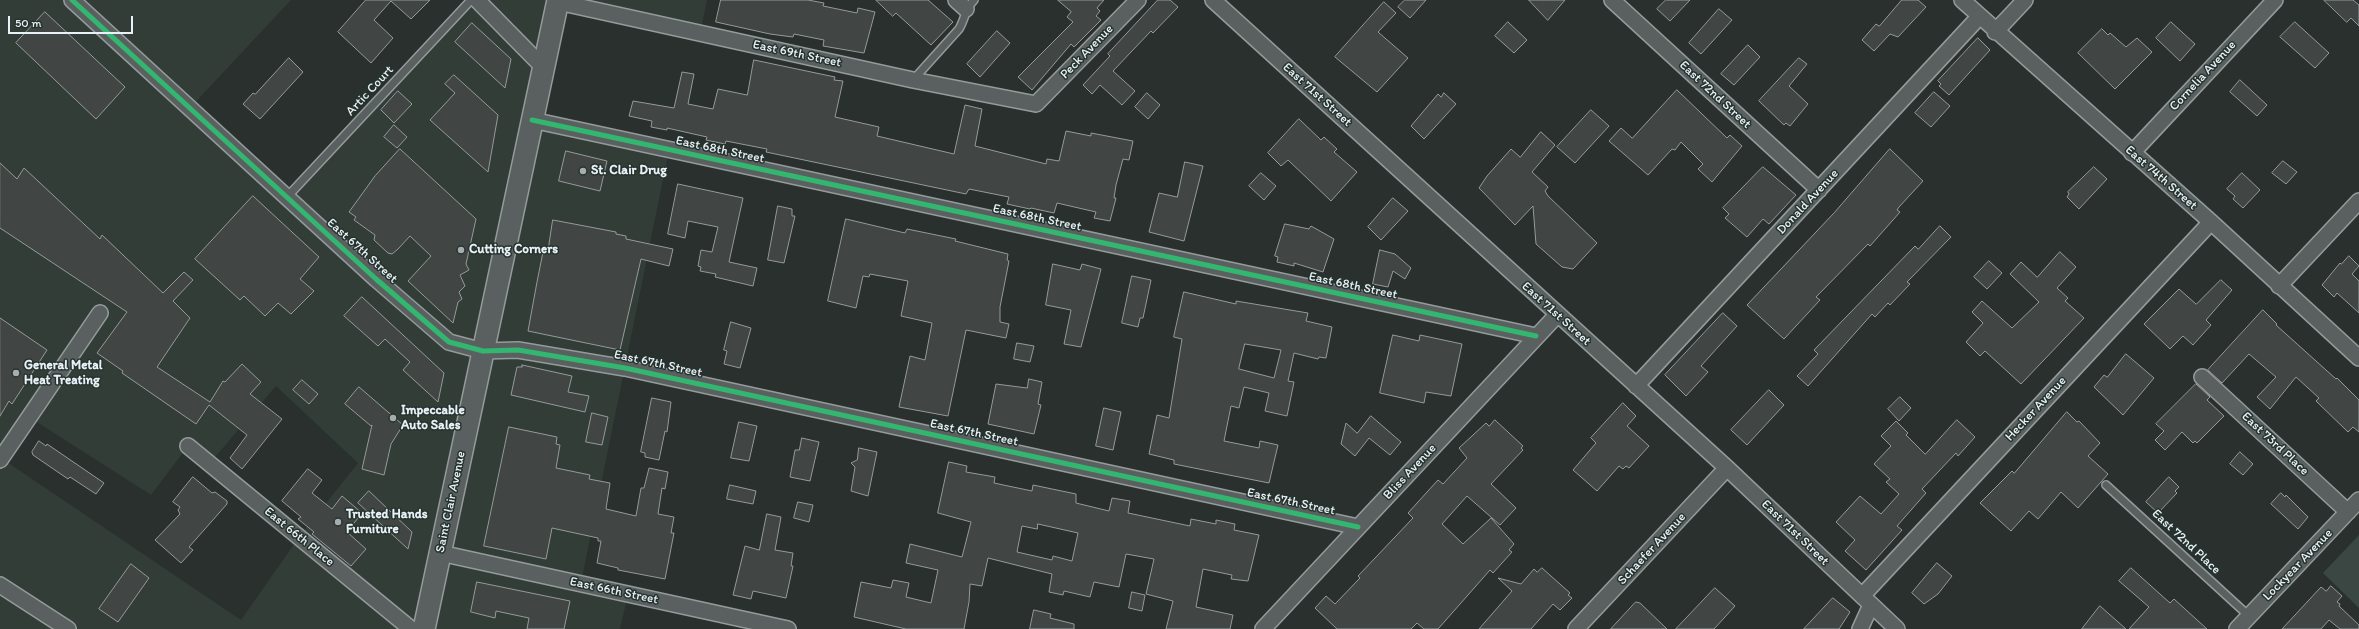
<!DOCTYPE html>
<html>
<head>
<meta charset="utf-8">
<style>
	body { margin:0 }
	#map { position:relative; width:2359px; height:629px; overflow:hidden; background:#29302d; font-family:Itim,sans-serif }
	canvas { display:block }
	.scale { position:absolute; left:8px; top:16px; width:125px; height:18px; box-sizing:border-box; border:2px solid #e8f1f8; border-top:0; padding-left:5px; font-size:12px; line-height:14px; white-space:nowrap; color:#e8f1f8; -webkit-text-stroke:3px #26332d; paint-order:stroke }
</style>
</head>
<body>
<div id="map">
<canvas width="2359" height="629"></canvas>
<div class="scale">50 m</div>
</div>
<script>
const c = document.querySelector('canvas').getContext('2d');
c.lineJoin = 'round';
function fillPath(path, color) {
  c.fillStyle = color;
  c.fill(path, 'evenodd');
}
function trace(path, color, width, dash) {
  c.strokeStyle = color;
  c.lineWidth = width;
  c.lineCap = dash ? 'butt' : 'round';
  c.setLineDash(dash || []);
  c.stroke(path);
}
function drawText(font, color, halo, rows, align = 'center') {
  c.font = font + ' Itim,sans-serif';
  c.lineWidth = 3;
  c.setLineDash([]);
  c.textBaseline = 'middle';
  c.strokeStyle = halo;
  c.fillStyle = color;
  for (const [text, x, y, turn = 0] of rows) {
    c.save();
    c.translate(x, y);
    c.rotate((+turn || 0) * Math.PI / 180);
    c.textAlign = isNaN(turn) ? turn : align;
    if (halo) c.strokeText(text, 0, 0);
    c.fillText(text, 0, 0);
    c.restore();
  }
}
const built = new Path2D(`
	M0,0H291L190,108L287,197L471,0H707L700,33L558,2L532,120L669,150L581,583L628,594L620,629H0ZM276,386L358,463L299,537L241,620L1,458L29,417L151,495L188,446L210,463Z`);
const green = new Path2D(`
	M2359,535V608L2323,573Z`);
const building = new Path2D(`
	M366,0H430L411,19L391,1L374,20L393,38L371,63L338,32Z
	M721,0H808L824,3L823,6L857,13L858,8L875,12L864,53L823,46L824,40L794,34L793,37L770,34L716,22Z
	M876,0H928L953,22L931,45L896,13L893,16Z
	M1058,0H1104L1097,8L1100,11L1096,16L1101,20L1074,47L1071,44L1032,90L1018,77L1073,22L1067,17L1071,12Z
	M1158,0H1170L1178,7L1153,33L1151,31L1113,71L1135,91L1122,105L1100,85L1092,94L1083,85L1110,56L1108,54Z
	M1405,0H1426L1410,18L1398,7Z
	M1529,0H1565L1548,20Z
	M1666,0H1690L1670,21L1657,9Z
	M1902,0H1918L1926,7L1898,37L1890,34L1874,51L1862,40L1876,24L1879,26Z
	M2324,0H2353L2359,5V26L2351,18L2347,22Z
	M1384,2L1396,13L1378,32L1408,58L1377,92L1335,57Z
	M1719,9L1732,20L1701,54L1689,43Z
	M45,12L125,87L96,119L16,43Z
	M1508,22L1527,40L1514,53L1495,36Z
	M2171,22L2195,44L2180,61L2156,38Z
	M2295,22L2329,53L2315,68L2280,37Z
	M472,23L511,59L505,88L455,42Z
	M2102,29L2108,35L2110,33L2126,47L2137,38L2152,52L2115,89L2078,53Z
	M997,31L1010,43L980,77L967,64Z
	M1978,38L1990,50L1949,95L1939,86L1941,84L1938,81Z
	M1748,45L1760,57L1734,85L1721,74Z
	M289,58L303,72L260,119L243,104L253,93L255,94Z
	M1799,58L1807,64L1789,86L1808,104L1790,126L1786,123L1784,125L1759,101Z
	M754,60L835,77L834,80L843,81L835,117L879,127L877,136L954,154L965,105L982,109L975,146L1046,164L1047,159L1059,161L1066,131L1091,136V133L1133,141L1129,160L1123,159L1116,185L1114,198H1116L1110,221L1094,218L1096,212L1057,203L1054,213L1031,208L1030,209L1007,204L1009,197L969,189L966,194L766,152L767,149L726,141L725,144L706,140L707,137L667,128V130L651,127L652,121L629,116L633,101L674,108L682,72L694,74L688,104L713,109L718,89L747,95Z
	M454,75L498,115L488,172L430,120L455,93L445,84Z
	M2240,80L2267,105L2257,116L2230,92Z
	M1677,90L1727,138L1730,135L1742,146L1712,182L1698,169L1703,164L1681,142L1675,150L1672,149L1648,175L1609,141L1621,128L1632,138Z
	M398,91L412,104L394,123L381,110Z
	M1934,92L1950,106L1931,127L1915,113Z
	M1147,93L1160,105L1148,119L1135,107Z
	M1444,93L1456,104L1424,139L1411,126L1438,94L1441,97Z
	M1591,110L1609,126L1575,163L1557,147Z
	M1299,119L1321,140L1324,137L1337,149L1334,152L1357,172L1331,201L1288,160L1281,166L1268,153Z
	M394,125L407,137L397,148L384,137Z
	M1541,132L1555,145L1532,172L1548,187L1545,191L1548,196L1597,243L1573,269L1562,267L1536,244L1533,206L1515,225L1479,188L1487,176L1511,149L1520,157Z
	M400,149L476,219L466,264L469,270L460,275L465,286L459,292L462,299L458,302L453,323L408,281L431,256L410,236L398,249L392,254L388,253L374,240L375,235L354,220L356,217L349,212L375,176Z
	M1890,149L1923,181L1899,207L1897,210L1900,212L1870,246L1868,244L1816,297L1820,300L1784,339L1747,305L1834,213Z
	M566,151L607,161L600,191L559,181Z
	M2283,161L2297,172L2286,184L2272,173Z
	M1185,162L1203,166L1184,241L1149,232L1159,193L1177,197Z
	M0,163L17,179L24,168L100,239L102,235L163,293L184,272L193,280L173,301L190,318L157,367L210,402L223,381L225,382L242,364L261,382L250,394L282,419L242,469L230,458L247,435L209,405L196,424L122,373L123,371L97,353L127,312L0,228Z
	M1763,167L1796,195L1769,224L1763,219L1747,237L1725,218L1729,214L1723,208Z
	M2094,167L2107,179L2079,209L2067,197L2069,194L2068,192Z
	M1261,173L1276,186L1264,200L1249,186Z
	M2242,173L2260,190L2243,208L2233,199L2235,196L2227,189Z
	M678,184L743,198L729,262L757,268L753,286L715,277L716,274L700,271L701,267L698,266L701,250L712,252L718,227L688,221L685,238L668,234Z
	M253,196L319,257L300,279L314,291L291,314L278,303L265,316L244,296L240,300L195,259Z
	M1393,198L1408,211L1381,240L1368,227Z
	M778,206L792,209V216H795L784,263L768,260Z
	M846,219L905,233L907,229L956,239L955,241L1008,254L1007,260L1009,261L1000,307V322L1009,324L1006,338L966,330L948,416L899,407L910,356L925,360L932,323L901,316L908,281L870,274L869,277L863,276L856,308L828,301Z
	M553,220L616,232V234L626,236V239L673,249L669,266L641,259L620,350L528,331L537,282L544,247L548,248Z
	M1285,224L1309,229L1311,226L1334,239L1323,272L1294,263V266L1277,262L1278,257L1275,256Z
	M1940,226L1951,237L1907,282L1910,284L1890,305L1888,303L1875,317L1872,314L1808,386L1797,376L1818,354L1814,350L1915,246L1918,249Z
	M1380,250L1395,254L1411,268L1405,279L1393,271L1388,287L1373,284Z
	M2060,252L2076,267L2057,288L2068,298L2065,301L2084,318L2021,384L1985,351L1980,356L1966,342L1983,323L1972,312L1982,301L2012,328L2039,302L2010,274L2021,262L2037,277Z
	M2349,256L2359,266L2352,274L2359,281V313L2337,293L2334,297L2322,285L2340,263L2341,264Z
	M1989,261L2002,273L1987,289L1974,277Z
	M1053,264L1080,270L1082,264L1101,269L1081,347L1064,344L1071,310L1046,305Z
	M1132,276L1151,280L1143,318H1140L1138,327L1122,323Z
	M2221,280L2232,290L2206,320L2211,325L2193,345L2183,336L2170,349L2144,324L2179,289L2196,304Z
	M1184,292L1236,304V301L1308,313L1306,321L1332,327L1326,358L1319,357L1318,359L1294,353L1288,381L1294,382L1287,416L1265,411L1269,393L1244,387L1239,408L1231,406L1224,441L1259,448L1260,441L1278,445L1269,483L1174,464V460L1149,454L1157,415L1169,418L1182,339L1174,337ZM1245,344L1281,350L1274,378L1239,369Z
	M362,297L444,373L438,402L403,370L410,362L385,339L378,346L344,316Z
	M2263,310L2277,324L2276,325L2336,379L2337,378L2359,400V432L2353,427L2348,432L2316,401L2319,398L2296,377L2270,409L2257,397L2276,377L2249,354L2222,383L2208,370Z
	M1723,313L1737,326L1701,366L1708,372L1686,396L1665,375Z
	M0,318L47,350L12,404L9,401L0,416Z
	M731,322L751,328L740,368L724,364L727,351L724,350Z
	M1393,335L1419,341L1420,335L1462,344L1451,396L1426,392L1424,403L1380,393Z
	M1017,343L1034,346L1030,362L1014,359Z
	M2126,354L2154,378L2123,415L2094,387L2104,375L2107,377Z
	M522,365L572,376L568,392L589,396L585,412L511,395L517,367H522Z
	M1029,379L1042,382L1038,404L1041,405L1034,434L988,424L996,384L1027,388Z
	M302,380L318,394L309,404L293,390Z
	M2196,384L2210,397L2207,400L2224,416L2197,443L2195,441L2193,443L2182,432L2165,450L2155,440L2164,431L2156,424Z
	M359,387L403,425L391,444L384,475L362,469L372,425L371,426L345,404Z
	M1769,390L1784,405L1747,445L1731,430Z
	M1900,397L1911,408L1899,421L1888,409Z
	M652,398L671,402L667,432L665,431L659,460L645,457V453L641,452Z
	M1623,403L1636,416L1627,426L1649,446L1629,468L1626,466L1623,469L1619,466L1597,491L1573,470L1596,443L1591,438Z
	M1104,408L1121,412L1113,450L1096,446Z
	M2067,412L2077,422L2079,421L2100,443L2088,456L2108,474L2078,508L2061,492L2038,519L2029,511L2011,531L1980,503L2012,471L2014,473Z
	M592,413L608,417L602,445L586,442Z
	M1371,416L1401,442L1390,455L1369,438L1355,456L1341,444L1346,423L1357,433Z
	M1495,420L1523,446L1521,448L1523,450L1491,484L1516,508L1500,525L1467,496L1442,524L1463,544L1491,518L1514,544L1509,550L1512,552L1493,573L1490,570L1438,629H1424L1417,623L1411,629H1337L1315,608L1326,596L1335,604L1360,578L1358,576L1413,518L1408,513L1438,480L1443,484L1467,458L1459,448L1486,423L1489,426Z
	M1957,420L1975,437L1958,456L1956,453L1922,489L1926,493L1897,526L1902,530L1866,570L1845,551L1855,540L1836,522L1860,496L1881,514L1899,494L1886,482L1890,479L1874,464L1891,446L1881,436L1896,421L1908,433L1906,435L1925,454Z
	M739,422L757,426L749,461L731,458Z
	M509,427L557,437L556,444L560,445L556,468L590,475L589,479L610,483L606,509L636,516L641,488H644L649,468L668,472L665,489L662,488L658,514L674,517L671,533H674L665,579L618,570V568L597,563L601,541H598V538L552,528L546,559L484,546Z
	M802,438L819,442L810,481L790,477L795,450H799Z
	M39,441L46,446L47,444L104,483L96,494L70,477L68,479L33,455L32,452Z
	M859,448L877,452L868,496L851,491L855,467L851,463L857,460Z
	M2240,452L2253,464L2243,475L2230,464Z
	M949,462L967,466L966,472L995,477L994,483L1032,491L1033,485L1076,494V503L1109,511L1112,498L1130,501L1128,513L1190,526L1191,519L1216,524V520L1235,524L1234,530L1259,535L1248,581L1231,579L1232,575L1203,569L1196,607L1233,615L1230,629H1166L1173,601L1146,594L1154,559L1126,554L1119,587L1094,582L1090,597L1064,591L1063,595L1049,592L1052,574L988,558L982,586L970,584L969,602L964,629H906L854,617L861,582L891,588L893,580L909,583L906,597L931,603L938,570L906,563L910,544L962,557L971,522L938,513ZM1038,524L1078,533L1072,561L1053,556L1052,560L1017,552L1022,526L1037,529Z
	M308,469L322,480L312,493L332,509L342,496L362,513L347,532L366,549L351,566L312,534L314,532L298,519L301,517L282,501Z
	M193,477L212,493L215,492L227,501V504L189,547L193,550L181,563L155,540L180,514L178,510L180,507L173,502Z
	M2169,477L2179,487L2175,491L2177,493L2158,513L2146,502Z
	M730,485L756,491L753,504L727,499Z
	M369,491L412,532L408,549L358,503Z
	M2281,493L2285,497L2286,495L2308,517L2298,529L2271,504Z
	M798,502L813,505L809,522L794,518Z
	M767,514L781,517L775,550L793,553L791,566H793L786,598L753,591L751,599L733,595L745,546L759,550Z
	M1937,563L1952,576L1938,594L1924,604L1912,593Z
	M131,564L149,578L118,622L99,609Z
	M1542,568L1570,593L1568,595L1572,598L1560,610L1553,604L1531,629H1479L1512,591L1498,578L1521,584L1534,569L1537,572Z
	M2131,568L2170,603L2174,599L2207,629H2129L2149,607L2119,581Z
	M477,582L570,601L564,629H527L529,618L496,611L495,618L471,612Z
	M2331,586L2342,596L2337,602L2340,604L2339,606L2359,625V629H2340L2329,620L2321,629H2282L2321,587L2326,591Z
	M1715,588L1735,606L1714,629H1676Z
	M1132,592L1145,595L1142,611L1129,608Z
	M1833,598L1850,612L1839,629H1804Z
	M1636,602L1640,603L1667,629H1611Z
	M2100,606L2126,629H2082Z
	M1034,610L1051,614L1050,618L1074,624V629H1030Z`);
const lane = new Path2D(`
	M913,80L959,29C965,19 965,9 974,0
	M287,197L471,0
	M2106,485L2249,616`);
const street = new Path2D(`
	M72,0L376,279L449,342L483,351L518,350L625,368L1358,527
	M477,0L544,68
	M956,0L966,9
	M1213,0L1727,468L1897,629
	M1612,0L1819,190
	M1962,0L2211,222L2359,358
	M558,2L913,80L1036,104L1138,0
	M1995,32L2025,0
	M532,120L1536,336
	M2132,153L2275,0
	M2279,286L2359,201
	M2202,377L2348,512
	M1636,386L1979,17
	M188,446L411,629
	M0,460L100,313
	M440,553L788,629
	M0,585L68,629
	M1862,596L2211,222
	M1263,629L1557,315
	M1576,629L1727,468
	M1860,629L1871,605
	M2237,629L2359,500`);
const secondary = new Path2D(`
	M424,629L558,0`);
const cycleway = new Path2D(`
	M72,0L376,279L449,342L483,351L518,350L625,368L1358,527
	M532,120L1536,336`);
const markers = [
	[583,171,4,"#a5adb1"],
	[461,250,4,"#a5adb1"],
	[16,373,4,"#a5adb1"],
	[393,418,4,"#a5adb1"],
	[338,522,4,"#a5adb1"]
];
const streetNames = [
	["Peck Avenue",1087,52,-46],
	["East 69th Street",797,54,12],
	["Cornelia Avenue",2203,76,-47],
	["Artic Court",370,91,-47],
	["East 71st Street",1317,95,42],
	["East 72nd Street",1715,95,43],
	["East 68th Street",720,150,12],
	["East 74th Street",2161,178,41],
	["Donald Avenue",1808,202,-47],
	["East 68th Street",1037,218,12],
	["East 67th Street",362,251,42],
	["East 68th Street",1353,286,12],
	["East 71st Street",1556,314,42],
	["East 67th Street",658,364,12],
	["Hecker Avenue",2036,409,-47],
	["East 67th Street",974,433,12],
	["East 73rd Place",2275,444,43],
	["Bliss Avenue",1410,472,-47],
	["Saint Clair Avenue",451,502,-78],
	["East 67th Street",1291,502,12],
	["East 71st Street",1795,533,44],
	["East 66th Place",299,537,39],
	["East 72nd Place",2186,542,43],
	["Schaefer Avenue",1652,549,-47],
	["Lockyear Avenue",2298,565,-46],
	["East 66th Street",614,591,12]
];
const poiNames = [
	["St. Clair Drug",591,171],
	["Cutting Corners",469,250],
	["General Metal",24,366],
	["Heat Treating",24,381],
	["Impeccable",401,411],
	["Auto Sales",401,426],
	["Trusted Hands",346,515],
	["Furniture",346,530]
];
fillPath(built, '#323d38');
fillPath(green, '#3b4743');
fillPath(building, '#414644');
trace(building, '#959a9a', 1);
trace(lane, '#959a9a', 10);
trace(street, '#959a9a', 18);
trace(secondary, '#959a9a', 24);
trace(lane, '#5a6060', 7);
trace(street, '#5a6060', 15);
trace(secondary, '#5a6060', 21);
trace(cycleway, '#33b770', 5);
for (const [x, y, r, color] of markers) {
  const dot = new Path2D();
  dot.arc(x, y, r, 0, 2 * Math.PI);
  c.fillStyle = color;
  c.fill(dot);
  trace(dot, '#26332d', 1.5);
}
drawText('13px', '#e8f1f8', '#26332d', streetNames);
drawText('bold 13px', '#e8f1f8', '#26332d', poiNames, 'left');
</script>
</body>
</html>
